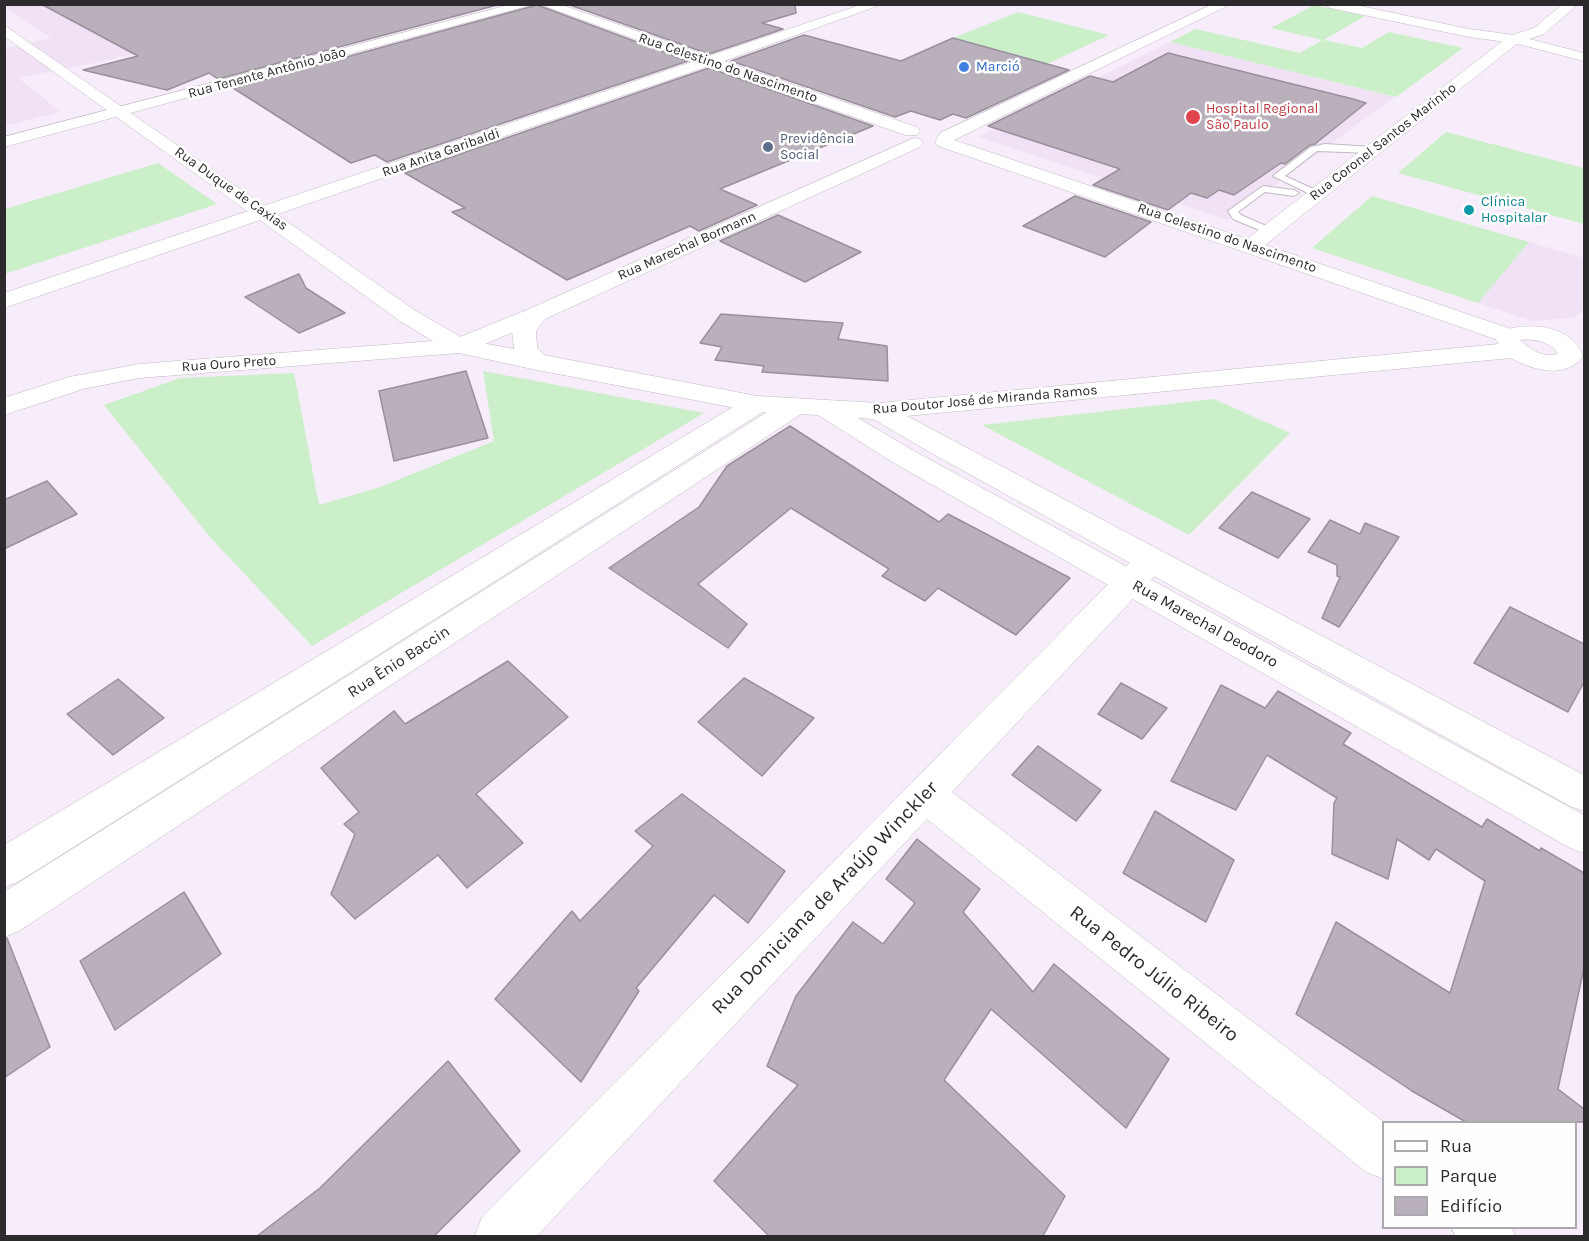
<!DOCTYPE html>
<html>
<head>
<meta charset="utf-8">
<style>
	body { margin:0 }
	#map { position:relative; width:1589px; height:1241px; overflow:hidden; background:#f7edfa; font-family:Karla,sans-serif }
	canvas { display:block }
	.frame { position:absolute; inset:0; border:6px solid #2d2a2e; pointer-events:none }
	.legend { position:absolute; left:1382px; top:1121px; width:195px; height:108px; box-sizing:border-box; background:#fefefe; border:2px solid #aaa9ab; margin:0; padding:8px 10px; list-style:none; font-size:18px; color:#2d2a2e }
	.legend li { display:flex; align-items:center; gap:12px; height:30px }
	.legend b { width:30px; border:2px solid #aaa9ab }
</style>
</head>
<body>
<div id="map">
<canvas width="1589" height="1241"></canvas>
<div class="frame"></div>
<ul class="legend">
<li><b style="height:8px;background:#fff"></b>Rua</li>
<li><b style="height:16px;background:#cbefc9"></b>Parque</li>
<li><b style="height:16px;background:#b9b0bc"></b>Edifício</li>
</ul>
</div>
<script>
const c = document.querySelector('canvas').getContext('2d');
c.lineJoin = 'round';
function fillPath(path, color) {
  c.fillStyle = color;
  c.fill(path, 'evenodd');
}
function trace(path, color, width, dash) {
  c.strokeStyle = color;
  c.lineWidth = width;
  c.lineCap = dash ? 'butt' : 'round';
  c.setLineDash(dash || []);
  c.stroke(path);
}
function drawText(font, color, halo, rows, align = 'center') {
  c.font = font + ' Karla,sans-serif';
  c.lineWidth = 5;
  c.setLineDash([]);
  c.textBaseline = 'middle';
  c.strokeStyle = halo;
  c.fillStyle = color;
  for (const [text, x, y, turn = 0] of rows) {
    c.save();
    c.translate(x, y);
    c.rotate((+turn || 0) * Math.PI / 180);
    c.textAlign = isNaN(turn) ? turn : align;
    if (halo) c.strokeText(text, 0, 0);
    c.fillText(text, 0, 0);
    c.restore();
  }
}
const built = new Path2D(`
	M5,5H341L99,62L18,78L61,112L5,126L4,49L51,38L5,7Z
	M1170,42L1394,97L1228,220L979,137Z
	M1529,242L1584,258V311L1572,318L1533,321L1478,303Z`);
const green = new Path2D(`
	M1314,5L1365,16L1324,40L1362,48L1389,32L1463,48L1396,97L1170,42L1196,29L1300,53L1322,40L1271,28Z
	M1018,12L1109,35L1047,64L953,38Z
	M1446,132L1584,168V224L1398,173Z
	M158,163L217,204L5,274V209Z
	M1372,196L1529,242L1478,303L1312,248Z
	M483,371L704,413L312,646L209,536L104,405L180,378L294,373L319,505L380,487L494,441Z
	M1214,399L1290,433L1189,535L982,425Z`);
const building = new Path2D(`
	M41,4H501L218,79L209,73L167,90L83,70L138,56Z
	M567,4H795L796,13L762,23L783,29L709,54Z
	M537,5L688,61L387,162L375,155L351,163L233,88Z
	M804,35L901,61L953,38L1069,70L966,118L953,114L940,120L911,111L895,117L731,61Z
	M1168,53L1353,99L1366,103L1315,144L1310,145L1285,164L1281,163L1234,195L1219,190L1207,198L1191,193L1168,210L1093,185L1120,169L988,126L1090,76L1113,82Z
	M709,68L873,126L720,189L757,205L699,231L690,226L567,280L452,212L465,208L405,173Z
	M1075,196L1151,222L1105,257L1023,226Z
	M778,215L861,252L805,282L720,241Z
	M299,274L306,288L345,313L299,333L245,297Z
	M721,314L843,323L838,339L887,346L888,381L762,372L764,366L715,360L722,347L700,343Z
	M466,371L488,438L394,461L379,391Z
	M790,426L939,522L948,514L1070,578L1016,635L938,588L925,601L882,576L889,569L791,508L698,584L747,624L728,648L609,568L699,507L727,466Z
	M47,481L77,514L4,549V500Z
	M1252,492L1310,519L1278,558L1219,528Z
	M1330,520L1360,534L1365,523L1399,537L1339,627L1322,618L1340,577L1337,576V565L1308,552Z
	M1510,607L1584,644V682L1568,712L1474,663Z
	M508,661L568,717L476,794L523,843L467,888L438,855L355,919L331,894L355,834L344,824L359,812L321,768L394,711L405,724Z
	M744,678L814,718L762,776L698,722Z
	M118,679L164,718L113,755L67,714Z
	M1121,683L1167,708L1142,739L1098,714Z
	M1221,685L1265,708L1278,691L1351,733L1343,744L1482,827L1487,819L1540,851L1541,848L1584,873V968L1558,1089L1584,1109V1122H1466L1412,1091L1296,1014L1336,922L1450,993L1485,881L1436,849L1429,860L1397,839L1388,879L1332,854L1334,803L1337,798L1267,755L1236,810L1171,781Z
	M1038,746L1101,790L1076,821L1012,775Z
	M682,794L785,871L748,923L714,895L636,988L639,991L581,1082L495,999L572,911L580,921L653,846L635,831Z
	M1155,811L1234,860L1206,922L1123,873Z
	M917,839L980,889L963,912L1033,992L1054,964L1169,1059L1126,1128L991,1009L944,1080L1065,1196L1043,1236H769L714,1181L798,1085L767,1066L796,996L853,922L883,944L915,903L886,879Z
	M184,892L221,954L115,1030L80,961Z
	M7,938L50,1047L4,1078V939Z
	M448,1061L520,1151L434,1236H257L320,1188Z`);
const lane = new Path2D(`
	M1325,144L1372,147L1376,150L1372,153L1317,151L1285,176L1320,192V196H1314L1273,176L1311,147Z
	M1263,186L1294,190L1299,193L1294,196L1265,192L1238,212L1241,215L1273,229L1274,231L1269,234L1233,219L1228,211Z`);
const street = new Path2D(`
	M512,4H535L4,147V137Z
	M539,4H559L709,56L863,4H883L724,61L917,127L920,131L917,135H905L709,66L4,308V293L695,61Z
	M1213,4H1231L954,140L1247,239L1509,36L1534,28L1563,4H1578L1544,34L1519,42L1265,245L1517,331L1521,336L1517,341L1509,343L1501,341L938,146L935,142L940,133Z
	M914,138L920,139L923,143L920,147L545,319L468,351L459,353L450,351L447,346L450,341L529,309Z
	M757,396L766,398L770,404L766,410L18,882L4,887V845L748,398Z
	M792,400L801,402L805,408L801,414L19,931L4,937V892L783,402Z
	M1150,550L1161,553L1166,561L1161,569L952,792L1384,1122V1179L1366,1172L927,819L537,1236H475L482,1217L1139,553Z
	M1452,1228H1512L1515,1236H1455Z`);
const secondary = new Path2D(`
	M1324,4H1351L1469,29L1514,35L1584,53V61L1514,43L1469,37L1330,8Z
	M4,25L416,311L466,340L514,349L512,331C521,318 528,305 545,309L549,314L536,331L537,347L544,355L757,396L879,403L1499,344L1496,340L1501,331C1528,322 1571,324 1583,356C1567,380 1532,370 1511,358L907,416L1584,775V811L1570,806L933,454L873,419L858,418L914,451L1584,815V853L1570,848L894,463L818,415L757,412L537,370L459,353L139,378L83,389L4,415V398L69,377L139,364L433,341L400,321L4,36ZM1520,340C1533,338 1552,342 1558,354C1544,358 1530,350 1520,340Z`);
const markers = [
	[964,67,6,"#3f7fe0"],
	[1193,117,8,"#e0444e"],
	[768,147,6,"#5c6f8a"],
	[1469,210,6,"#0f9aa8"]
];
const farShopnames = [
	["Marció",976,67]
];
const farStreetnames = [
	["Rua Celestino do Nascimento",728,68,19],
	["Rua Tenente Antônio João",267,73,-15],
	["Rua Coronel Santos Marinho",1383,142,-38],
	["Rua Anita Garibaldi",441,153,-19],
	["Rua Duque de Caxias",231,189,35],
	["Rua Celestino do Nascimento",1227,238,19],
	["Rua Marechal Bormann",687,246,-24],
	["Rua Ouro Preto",229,364,-4],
	["Rua Doutor José de Miranda Ramos",985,400,-5]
];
const farHealthnames = [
	["Hospital Regional",1206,109],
	["São Paulo",1206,125]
];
const farServicenames = [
	["Previdência",780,139],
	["Social",780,155]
];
const farCulturenames = [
	["Clínica",1481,202],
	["Hospitalar",1481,218]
];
const streetNames = [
	["Rua Marechal Deodoro",1205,624,29],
	["Rua Ênio Baccin",399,662,-33]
];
const nearStreetnames = [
	["Rua Domiciana de Araújo Winckler",825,898,-46],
	["Rua Pedro Júlio Ribeiro",1154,974,38]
];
fillPath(built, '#f0e1f4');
fillPath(green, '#cbefc9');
fillPath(building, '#b9b0bc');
trace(building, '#9a909c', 1.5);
trace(lane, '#c2b8c4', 2);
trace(street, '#c2b8c4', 1);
trace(secondary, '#c2b8c4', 1);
fillPath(lane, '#fff');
fillPath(street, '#fff');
fillPath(secondary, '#fff');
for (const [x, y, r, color] of markers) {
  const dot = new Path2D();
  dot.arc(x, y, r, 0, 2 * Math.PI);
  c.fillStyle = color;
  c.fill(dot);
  trace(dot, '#fefefe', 2);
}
drawText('14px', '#366cbe', '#fefefe', farShopnames, 'left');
drawText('14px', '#2d2a2e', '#fefefe', farStreetnames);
drawText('14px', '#be3a42', '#fefefe', farHealthnames, 'left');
drawText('14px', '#4e5e75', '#fefefe', farServicenames, 'left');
drawText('14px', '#0d838f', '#fefefe', farCulturenames, 'left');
drawText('16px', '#2d2a2e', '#fefefe', streetNames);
drawText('20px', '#2d2a2e', '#fefefe', nearStreetnames);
</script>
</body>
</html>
